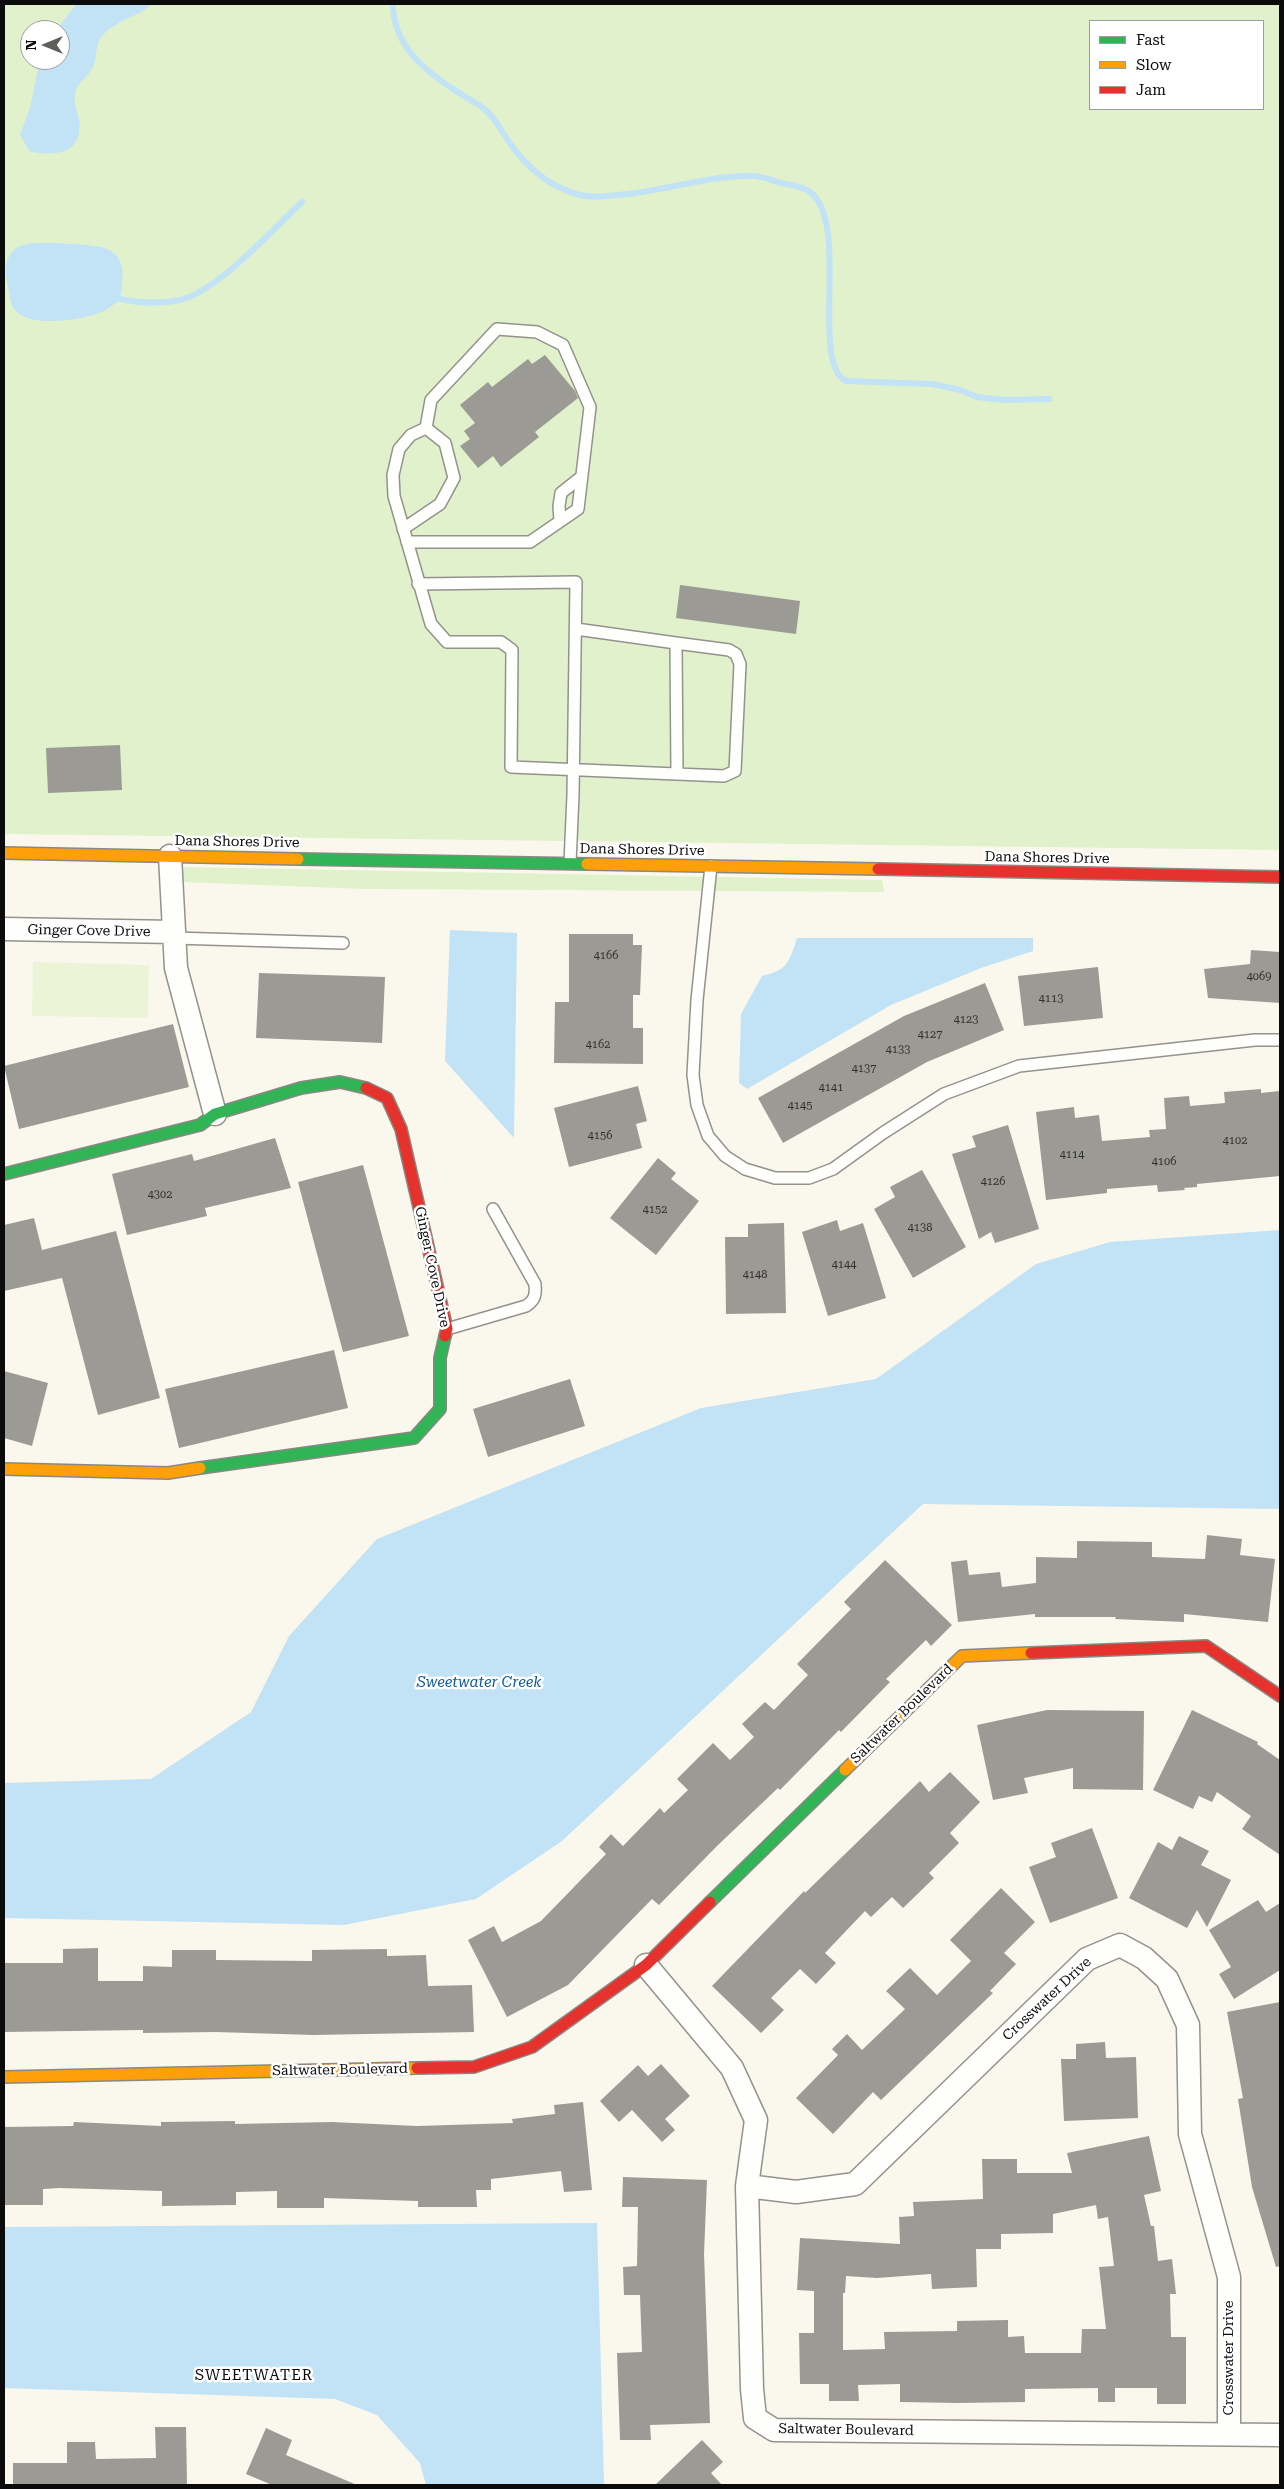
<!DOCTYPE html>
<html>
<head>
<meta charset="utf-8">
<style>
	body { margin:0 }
	#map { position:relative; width:1284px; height:2489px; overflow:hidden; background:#faf8ed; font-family:"Roboto Serif",serif }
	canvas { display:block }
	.frame { position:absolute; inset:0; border:5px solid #0b0b0b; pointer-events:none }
	.legend { position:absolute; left:1089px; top:20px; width:175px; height:90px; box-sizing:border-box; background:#fff; border:1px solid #9d9d9d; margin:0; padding:6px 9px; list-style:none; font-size:15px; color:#0b0b0b }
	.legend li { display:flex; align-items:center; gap:10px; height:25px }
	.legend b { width:25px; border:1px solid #9d9d9d }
	.north { position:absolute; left:20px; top:20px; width:50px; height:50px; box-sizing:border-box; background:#fff; border:1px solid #9d9d9d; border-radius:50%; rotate:270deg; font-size:14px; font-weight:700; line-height:20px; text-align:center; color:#0b0b0b }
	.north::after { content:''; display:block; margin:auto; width:18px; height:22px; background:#5f5e5a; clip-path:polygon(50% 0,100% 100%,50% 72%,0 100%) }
</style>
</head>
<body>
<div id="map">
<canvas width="1284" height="2489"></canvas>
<div class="frame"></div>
<ul class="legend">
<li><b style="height:6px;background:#30b455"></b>Fast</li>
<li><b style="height:6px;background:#ff9f0a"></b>Slow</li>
<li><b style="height:6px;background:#e5322d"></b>Jam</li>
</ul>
<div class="north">N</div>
</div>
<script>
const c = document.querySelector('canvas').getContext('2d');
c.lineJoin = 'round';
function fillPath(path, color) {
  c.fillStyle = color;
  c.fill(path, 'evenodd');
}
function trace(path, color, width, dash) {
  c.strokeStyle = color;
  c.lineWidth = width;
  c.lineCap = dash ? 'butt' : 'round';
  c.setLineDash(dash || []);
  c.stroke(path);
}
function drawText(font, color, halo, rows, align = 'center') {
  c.font = font + ' "Roboto Serif",serif';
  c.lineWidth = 5;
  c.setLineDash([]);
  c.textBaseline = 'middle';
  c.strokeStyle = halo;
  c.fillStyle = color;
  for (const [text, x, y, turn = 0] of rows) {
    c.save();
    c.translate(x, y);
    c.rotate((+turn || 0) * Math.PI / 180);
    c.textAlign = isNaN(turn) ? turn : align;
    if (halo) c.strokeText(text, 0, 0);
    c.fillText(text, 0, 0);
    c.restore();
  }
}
const green = new Path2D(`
	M4,4H1280V850L4,834ZM1090,21H1263V109H1090ZM30,30H60V60H30Z
	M182,867L882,880L884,892L365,889L182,882Z`);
const pitch = new Path2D(`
	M33,962L149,965L148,1018L32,1016Z`);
const water = new Path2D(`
	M76,4H152C136,19 111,20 99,41C95,49 97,60 93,67C89,76 78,82 75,92C73,102 77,110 79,119C84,154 56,156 30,152L20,135L30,108L39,64L41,60H60V30H57Z
	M57,243C102,247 132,240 120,299C115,303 110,308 104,311C85,320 25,330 13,307C9,300 9,289 7,281C5,269 5,258 15,249C26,241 44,243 57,243Z
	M450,930L517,933L514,1138L445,1061Z
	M797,938H1033V951L981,968L891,1005L747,1089L739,1083L741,1014L762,976C788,970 789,962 797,938Z
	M1280,1230V1509L923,1504L562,1841L476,1899L344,1925L4,1918V1783L151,1779L251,1712L289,1636L377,1539L701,1408L876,1379L1036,1264L1110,1242Z
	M597,2223L604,2485H426L420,2463L377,2415L335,2399L4,2388V2227Z`);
const stream = new Path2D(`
	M393,4C393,55 441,82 479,105C493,114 498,126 507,139C525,166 548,187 580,195C592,198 606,196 618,195C662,192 707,175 752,176C762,176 771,180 781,183C791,185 802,186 810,192C851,223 809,362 846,381L932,384L960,390L977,397L1003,400L1049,399
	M120,299C139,303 160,304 180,300C218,291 273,229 302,202`);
const building = new Path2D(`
	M545,355L575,391L578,398L535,432L539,437L501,467L493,456L478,468L460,446L470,439L464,431L475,423L460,405L488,382L492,387L528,359L532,364Z
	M680,585L800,601L796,634L676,618Z
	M120,745L122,790L48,793L46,748Z
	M569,934H633V945H642L640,995H633V1028H643V1064L554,1063L555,1002H569Z
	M1251,950L1280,952V1003L1208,998L1204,969L1250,964Z
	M1098,967L1103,1018L1024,1026L1018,976Z
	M259,973L385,977L382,1043L256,1038Z
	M985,983L1004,1030L927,1062L783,1143L758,1098L904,1016Z
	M173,1024L189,1087L19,1129L4,1066Z
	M638,1086L647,1121L636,1124L642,1148L569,1167L554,1108Z
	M1261,1089V1093L1280,1091V1176L1197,1184V1187L1184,1188L1185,1190L1158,1192L1157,1185L1107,1189V1193L1046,1200L1036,1112L1074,1107L1075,1118L1099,1115L1102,1141L1150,1137L1149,1130L1166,1129L1164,1098L1189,1096L1190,1106L1225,1103L1224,1092Z
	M1008,1125L1039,1229L995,1243L991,1232L979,1239L952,1154L976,1147L972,1136Z
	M275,1138L291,1188L205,1208L207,1216L127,1235L112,1174L192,1154L194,1161Z
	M658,1158L676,1173L671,1179L699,1201L656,1255L610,1218Z
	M363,1165L409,1336L343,1352L298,1182Z
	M922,1170L966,1247L913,1278L874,1209L895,1197L890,1187Z
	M34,1218L42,1250L116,1231L160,1398L98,1415L62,1278L4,1291V1225Z
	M837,1220L840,1231L863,1223L886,1298L828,1316L802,1232Z
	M784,1223L786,1313L726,1314L725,1237H748V1224Z
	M334,1350L348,1408L179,1448L165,1389Z
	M4,1371L48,1383L32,1446L4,1438Z
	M570,1379L585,1426L488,1457L473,1409Z
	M1207,1535L1242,1539L1240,1555L1275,1559L1268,1622L1184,1614V1622L1115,1619L1116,1617H1035V1614L958,1622L951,1562L967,1560L969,1575L1000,1572L1002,1587L1036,1583V1557L1077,1558V1541L1152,1542V1557L1205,1559Z
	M885,1560L952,1625L931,1646L926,1640L886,1679L890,1682L841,1732L839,1730L780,1790L778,1788L718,1845L659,1905L652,1899L568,1985L507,2017L468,1940L494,1926L502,1942L541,1921L606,1854L599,1847L611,1834L623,1846L660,1808L664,1813L688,1790L677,1779L713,1743L730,1760L754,1737L742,1724L765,1702L774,1710L808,1675L797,1664L851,1609L844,1602Z
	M1047,1710L1144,1711L1143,1790L1073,1789V1768L1024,1778L1028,1793L993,1800L977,1725Z
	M1192,1710L1258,1742L1257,1744L1280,1760V1855L1242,1829L1251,1816L1217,1792L1212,1802L1199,1796L1193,1809L1153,1790Z
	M950,1772L980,1802L950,1833L959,1843L929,1873L934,1878L903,1908L892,1897L871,1917L865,1911L825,1953L836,1963L816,1984L800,1969L771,1998L784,2010L761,2033L712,1986L804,1891L805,1893L920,1781L929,1792Z
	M1092,1828L1118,1898L1050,1923L1029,1867L1056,1857L1051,1843Z
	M1179,1836L1209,1851L1201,1865L1231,1880L1207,1927L1197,1910L1187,1928L1129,1898L1158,1842L1172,1850Z
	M1001,1888L1035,1922L1004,1953L1016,1964L990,1991L993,1993L881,2100L873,2092L833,2134L796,2098L838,2055L832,2049L847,2034L862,2050L905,2009L886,1991L910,1968L937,1995L971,1961L950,1940Z
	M1258,1900L1266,1912L1280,1903V1970L1234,1999L1219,1974L1231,1967L1209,1930Z
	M98,1948V1981H143V1966L172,1967V1950H216V1960L312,1961V1950L387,1949V1956L426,1955L428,1986L472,1985L474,2032L313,2035L216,2032L143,2033V2030L4,2032V1963H63V1949Z
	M1280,2002V2266L1276,2267L1252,2187L1238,2099L1243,2098L1227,2012Z
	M1105,2042L1106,2058L1136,2057L1138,2118L1064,2121L1061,2059H1076V2044Z
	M661,2064L690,2096L665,2119L675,2130L662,2142L632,2110L619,2122L600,2101L638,2065L648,2076Z
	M583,2102L592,2190L564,2192L561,2171L491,2179V2190H476L477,2207H418V2201L324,2198V2208H277V2191L236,2192V2205L162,2206V2191L60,2188L43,2189V2205H4V2127L73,2126L74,2122L161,2126V2122L235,2121V2124L332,2122L417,2126L513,2123L512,2119L555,2114L554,2105Z
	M1149,2136L1161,2191L1144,2195L1151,2226H1154L1158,2261L1172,2259L1176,2294H1170L1171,2337H1186V2404H1157V2388H1115V2402H1098V2388L1025,2389V2402L958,2403L900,2402V2384L858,2385L859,2401H829V2384H800L799,2333H814V2291L797,2290L800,2238L900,2244L899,2217L914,2216L913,2202L983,2199L982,2159H1017V2173H1072L1067,2153ZM1096,2205L1098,2219L1108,2217L1114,2266L1099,2267L1106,2329H1082L1081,2353H1025L1024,2336L1008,2337V2320L957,2321V2331L884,2332L885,2349L843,2350V2293H845L846,2276L877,2278L931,2274L932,2289L977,2287L976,2249H1001V2234L1053,2233V2214Z
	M623,2177L707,2180L704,2254L710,2423L650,2425L651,2440H620L617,2353L642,2352L640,2295H624L623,2267L637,2266L638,2207H622Z
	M155,2427H186L187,2485H13V2463H67V2442H95L96,2459L156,2458Z
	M266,2428L292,2440L286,2455L357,2485H272L246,2474Z
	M702,2440L723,2462L711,2473L722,2485H655Z`);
const lane = new Path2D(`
	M560,521L559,506L561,493L580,478
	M403,529L440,504L454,478L445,443L426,428L411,435L399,449L393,475L394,496L431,624L447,642H501L512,650L511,767L724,776L735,771L740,664L736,654L729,650L676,643L677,774
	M407,542H530L578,509L590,407L563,345L537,332L497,329L431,400L426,428
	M418,584L576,582L573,795L570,863
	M576,629L676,643
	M711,866L697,1000L693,1075L697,1105L708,1136L725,1156L745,1169L775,1178H809L833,1169L883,1133L944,1094L1019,1066L1255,1040H1280
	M174,938L343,943
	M447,1329L526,1306C535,1300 536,1295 535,1284L493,1209`);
const street = new Path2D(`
	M170,856L176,968L215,1114
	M4,929L174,932
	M646,1965L732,2068L756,2120L747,2186L752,2389L755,2418L774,2430L1280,2435
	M747,2186L796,2192L855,2184L1087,1959L1120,1945L1144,1958L1167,1979L1188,2025L1190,2134L1229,2277V2434`);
const fast = new Path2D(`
	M298,859L587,864
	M4,1174L200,1125L215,1114L301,1088L340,1082L366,1088
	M200,1468L414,1438L440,1409V1358L445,1336
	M710,1902L845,1770`);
const slow = new Path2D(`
	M4,853L298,859
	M587,864L878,869
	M4,1469L168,1473L200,1468
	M845,1770L962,1656L1031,1653
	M4,2077L417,2068`);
const jam = new Path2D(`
	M878,869L1280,877
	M366,1088L387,1098L401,1129L447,1329L445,1336
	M1031,1653L1206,1646L1280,1696
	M417,2068L474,2067L532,2047L646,1965L710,1902`);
const numberNames = [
	["4166",606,956],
	["4069",1259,977],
	["4113",1051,999],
	["4123",966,1020],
	["4127",930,1035],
	["4162",598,1045],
	["4133",898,1050],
	["4137",864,1069],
	["4141",831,1088],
	["4145",800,1106],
	["4156",600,1136],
	["4102",1235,1141],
	["4114",1072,1155],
	["4106",1164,1162],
	["4126",993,1182],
	["4302",160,1195],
	["4152",655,1210],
	["4138",920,1228],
	["4144",844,1265],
	["4148",755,1275]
];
const streetNames = [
	["Dana Shores Drive",237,842,1],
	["Dana Shores Drive",642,850,1],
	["Dana Shores Drive",1047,858,1],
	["Ginger Cove Drive",89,931,1],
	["Ginger Cove Drive",432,1267,78],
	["Saltwater Boulevard",902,1714,-44],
	["Crosswater Drive",1047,1999,-43],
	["Saltwater Boulevard",340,2070,-1],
	["Crosswater Drive",1229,2358,-90],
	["Saltwater Boulevard",846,2430,1]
];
const waterNames = [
	["Sweetwater Creek",479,1683]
];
const neighbourhoodNames = [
	["SWEETWATER",254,2376]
];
fillPath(green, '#e1f1cc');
fillPath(pitch, '#ebf4d6');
fillPath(water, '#c2e2f5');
trace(stream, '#c2e2f5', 6);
fillPath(building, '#9c9a94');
trace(lane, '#93928d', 14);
trace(street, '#93928d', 25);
trace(fast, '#898883', 14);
trace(slow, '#898883', 14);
trace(jam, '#898883', 14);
trace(lane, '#fefefc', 11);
trace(street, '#fefefc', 22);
trace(fast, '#30b455', 11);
trace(slow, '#ff9f0a', 11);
trace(jam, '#e5322d', 11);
drawText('11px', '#2f2f2d', null, numberNames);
drawText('14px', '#0b0b0b', '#fff', streetNames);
drawText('italic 15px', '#0f5aa1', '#fff', waterNames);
c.letterSpacing = '1px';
drawText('15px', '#0b0b0b', '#fff', neighbourhoodNames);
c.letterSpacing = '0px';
</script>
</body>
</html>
